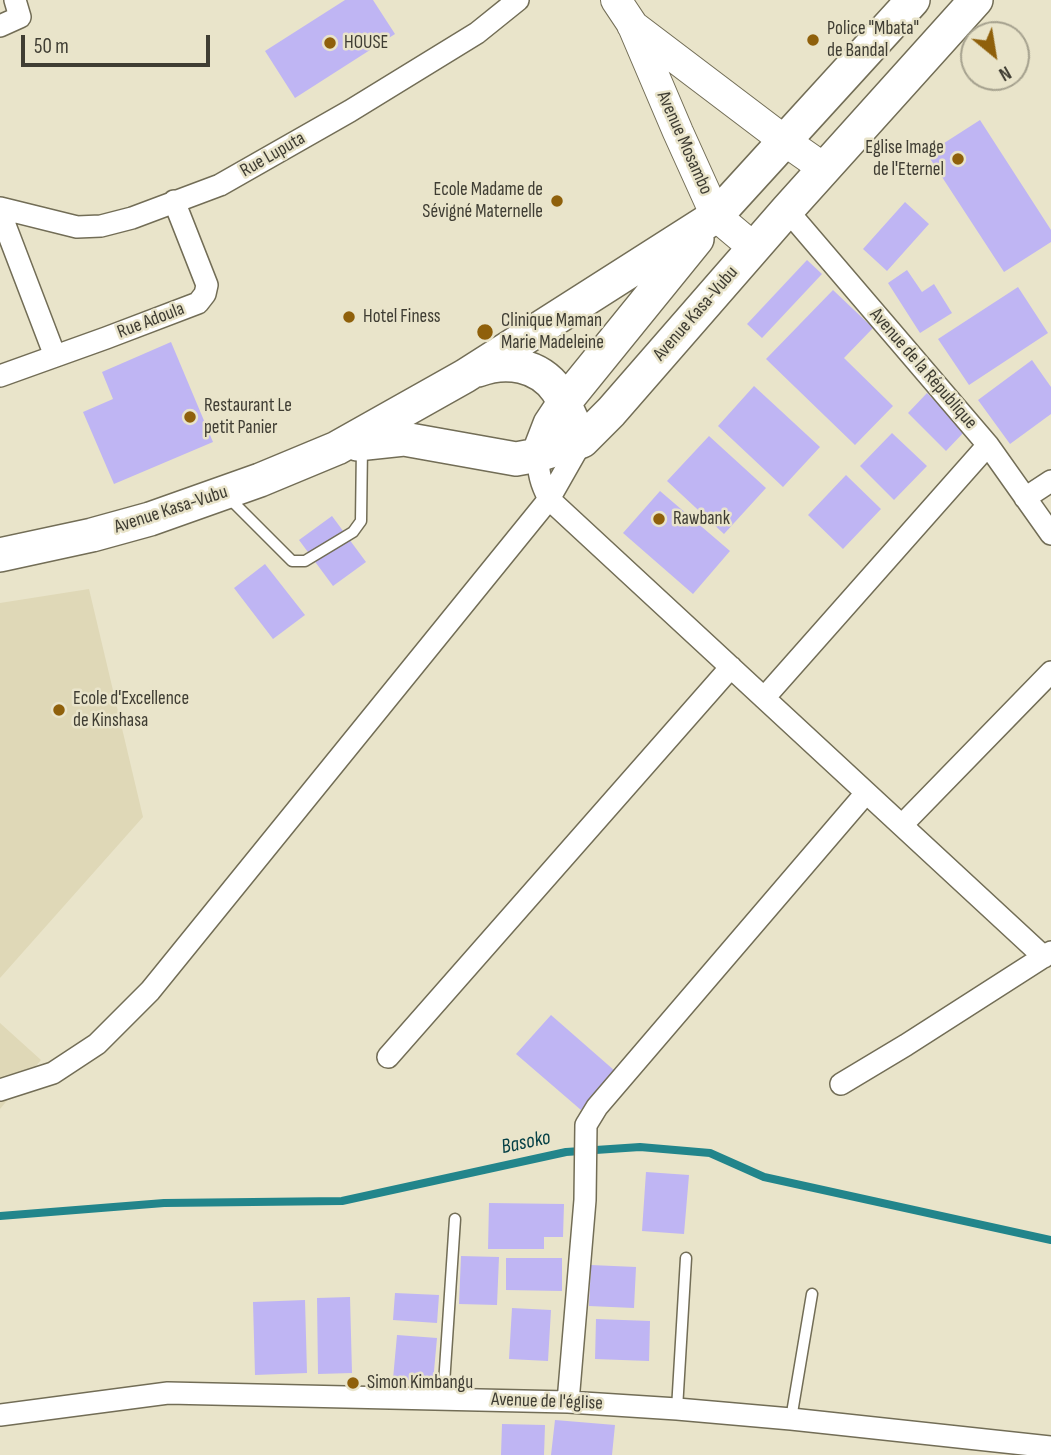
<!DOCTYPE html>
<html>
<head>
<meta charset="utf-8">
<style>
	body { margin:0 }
	#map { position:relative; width:1051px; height:1455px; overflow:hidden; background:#e9e4ca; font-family:"Sofia Sans Condensed",sans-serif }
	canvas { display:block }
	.north { position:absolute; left:960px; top:21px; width:70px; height:70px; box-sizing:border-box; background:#e9e4ca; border:2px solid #a5a18e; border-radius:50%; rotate:150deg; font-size:19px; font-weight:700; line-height:28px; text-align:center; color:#3f3d33 }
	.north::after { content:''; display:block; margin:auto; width:24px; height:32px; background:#8f600b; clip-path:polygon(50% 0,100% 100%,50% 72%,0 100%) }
	.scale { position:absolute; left:21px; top:35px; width:189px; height:32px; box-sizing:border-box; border:4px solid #3f3d33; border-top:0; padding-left:9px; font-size:21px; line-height:24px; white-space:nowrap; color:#3f3d33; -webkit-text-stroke:5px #e9e4ca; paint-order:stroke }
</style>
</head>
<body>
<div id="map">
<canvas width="1051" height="1455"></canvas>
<div class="north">N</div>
<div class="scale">50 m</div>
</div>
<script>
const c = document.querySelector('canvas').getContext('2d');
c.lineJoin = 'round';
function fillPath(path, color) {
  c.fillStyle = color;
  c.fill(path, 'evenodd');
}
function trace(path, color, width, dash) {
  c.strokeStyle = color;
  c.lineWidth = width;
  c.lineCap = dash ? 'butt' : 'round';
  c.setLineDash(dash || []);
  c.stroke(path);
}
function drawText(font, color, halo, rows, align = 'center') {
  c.font = font + ' "Sofia Sans Condensed",sans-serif';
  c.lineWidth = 5;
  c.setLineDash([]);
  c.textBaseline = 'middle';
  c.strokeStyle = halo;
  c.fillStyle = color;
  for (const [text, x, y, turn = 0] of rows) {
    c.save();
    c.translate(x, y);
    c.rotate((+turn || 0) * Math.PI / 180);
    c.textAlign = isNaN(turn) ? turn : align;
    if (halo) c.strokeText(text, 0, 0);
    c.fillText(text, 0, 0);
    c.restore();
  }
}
const built = new Path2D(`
	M89,589L143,817L0,978V603Z
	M0,1023L41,1060L0,1109Z`);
const stream = new Path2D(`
	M0,1216L164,1203L342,1201L566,1152L640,1147L710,1153L764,1177L1051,1240`);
const building = new Path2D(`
	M345,0H373L395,34L295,98L265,51Z
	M980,120L1051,230V242L1004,272L927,154Z
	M905,202L929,224L887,271L863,249Z
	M807,260L822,274L762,338L747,324Z
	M907,270L922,292L934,284L952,313L920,333L888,283Z
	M1018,287L1048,333L969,385L938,339Z
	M833,290L873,328L844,358L893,406L855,445L766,359Z
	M171,342L213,442L114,484L83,412L113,399L102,372Z
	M1032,360L1051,387V414L1010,444L978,400Z
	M754,386L820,447L783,487L718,426Z
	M927,393L965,431L946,451L908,413Z
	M892,433L927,466L894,500L860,466Z
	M709,436L766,488L724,534L667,481Z
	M846,475L881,509L843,549L808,515Z
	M660,491L730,551L693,594L623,533Z
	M332,516L366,562L333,586L299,540Z
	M265,564L305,615L273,639L234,588Z
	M551,1015L615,1071L581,1110L516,1054Z
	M646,1172L689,1175L684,1234L642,1231Z
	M489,1203L564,1204L563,1237H544V1249H488Z
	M461,1256L499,1257L497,1305L459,1304Z
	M506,1258H562V1291L506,1290Z
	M591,1265L636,1267L634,1308L589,1306Z
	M395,1293L439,1295L437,1323L393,1320Z
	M350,1297L352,1373L318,1374L317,1298Z
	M305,1300L307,1373L255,1375L253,1302Z
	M512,1308L551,1310L548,1361L509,1359Z
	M596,1319L650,1321L649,1361L595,1359Z
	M397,1335L437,1338L433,1382L393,1379Z
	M555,1420L615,1425L612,1455H551Z
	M502,1424L545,1425L544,1455H501Z`);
const lane = new Path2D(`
	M229,498L292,561H305L353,532L361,521L362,446
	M443,1399L455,1219
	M677,1409L686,1258
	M791,1419L812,1294`);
const street = new Path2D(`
	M0,26L20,17L15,0
	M0,208L77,227L101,226L132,218L220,185L350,111L477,33L518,0
	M787,210L988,445L1051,534
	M0,212L55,356
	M0,376L106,338L198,303L205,294L207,285L174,201
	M538,455C538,473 541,484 549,499L582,441
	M1025,498L1051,481
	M764,698L988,445
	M902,825L1051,672
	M388,1057L731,667
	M841,1084L906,1045L1051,952
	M0,1090L53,1073L97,1044L150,991L549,499L1044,957
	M568,1402L585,1200L586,1125L597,1107L866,793
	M0,1415L168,1393L568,1402L677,1409L791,1419L1051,1447`);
const secondary = new Path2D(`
	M616,0L632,24L678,132L716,216L754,248
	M632,25L785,141L825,169`);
const primary = new Path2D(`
	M478,370C507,359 539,365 557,390C563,399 567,410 572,420
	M357,444L404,439L516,459L538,455L582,441L611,412L787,210L976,0
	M538,455L550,424L564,403L697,239
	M0,555L92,535L150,519L260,480L337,448L465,376L716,216L913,0`);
const markers = [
	[813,40,7,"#8f600b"],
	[330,43,7,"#8f600b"],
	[958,159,7,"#8f600b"],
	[557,201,7,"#8f600b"],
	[349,317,7,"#8f600b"],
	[485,332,9,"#8f600b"],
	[190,417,7,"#8f600b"],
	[659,519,7,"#8f600b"],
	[59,710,7,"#8f600b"],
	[353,1383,7,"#8f600b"]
];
const poiNames = [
	["Police \"Mbata\"",827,29],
	["de Bandal",827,51],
	["HOUSE",344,43],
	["Eglise Image",944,148,"right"],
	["de l'Eternel",944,170,"right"],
	["Ecole Madame de",543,190,"right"],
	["Sévigné Maternelle",543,212,"right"],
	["Hotel Finess",363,317],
	["Clinique Maman",501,321],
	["Marie Madeleine",501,343],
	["Restaurant Le",204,406],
	["petit Panier",204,428],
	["Rawbank",673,519],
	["Ecole d'Excellence",73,699],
	["de Kinshasa",73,721],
	["Simon Kimbangu",367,1383]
];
const streetNames = [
	["Avenue Mosambo",684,143,66],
	["Rue Luputa",273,155,-30],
	["Avenue Kasa-Vubu",696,314,-49],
	["Rue Adoula",151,321,-21],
	["Avenue de la République",923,369,49],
	["Avenue Kasa-Vubu",171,510,-18],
	["Avenue de l'église",547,1402,2]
];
const waterNames = [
	["Basoko",526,1143,-12]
];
fillPath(built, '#dfd8b7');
trace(stream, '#22858b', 8);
fillPath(building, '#bfb5f3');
trace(lane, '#726d56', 13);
trace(street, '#726d56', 24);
trace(secondary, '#726d56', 32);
trace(primary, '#726d56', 36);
trace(lane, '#fff', 10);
trace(street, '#fff', 21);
trace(secondary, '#fff', 30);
trace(primary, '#fff', 33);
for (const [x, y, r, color] of markers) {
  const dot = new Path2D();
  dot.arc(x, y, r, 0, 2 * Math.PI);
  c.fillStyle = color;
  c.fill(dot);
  trace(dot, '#e9e4ca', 2.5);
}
drawText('19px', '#3f3d33', '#e9e4ca', poiNames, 'left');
drawText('19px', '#3f3d33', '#e9e4ca', streetNames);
drawText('italic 21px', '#054046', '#e9e4ca', waterNames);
</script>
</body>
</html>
